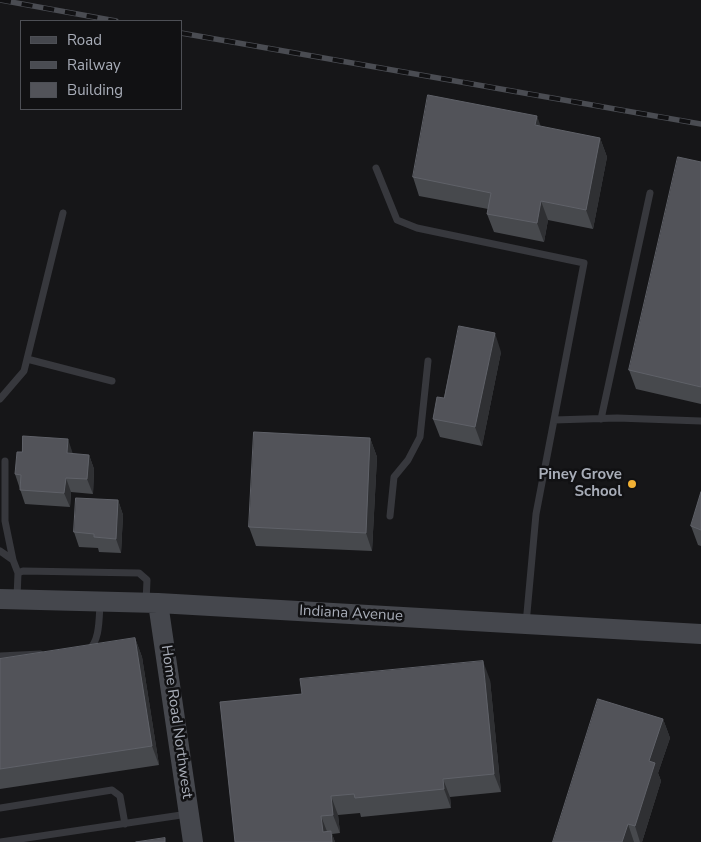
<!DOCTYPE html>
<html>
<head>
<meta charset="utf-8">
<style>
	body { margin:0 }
	#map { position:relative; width:701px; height:842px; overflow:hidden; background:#161618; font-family:"Nunito Sans",sans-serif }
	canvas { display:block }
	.legend { position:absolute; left:20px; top:20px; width:162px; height:90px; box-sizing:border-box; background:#111113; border:1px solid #4d4f55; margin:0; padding:6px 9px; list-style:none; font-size:15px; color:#a8adb8 }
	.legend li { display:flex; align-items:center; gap:10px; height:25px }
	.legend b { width:25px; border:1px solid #4d4f55 }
</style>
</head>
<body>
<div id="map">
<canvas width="701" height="842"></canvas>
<ul class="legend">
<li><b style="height:6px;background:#45474d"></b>Road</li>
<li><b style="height:6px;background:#4a4c52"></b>Railway</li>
<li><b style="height:14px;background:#525359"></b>Building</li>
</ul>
</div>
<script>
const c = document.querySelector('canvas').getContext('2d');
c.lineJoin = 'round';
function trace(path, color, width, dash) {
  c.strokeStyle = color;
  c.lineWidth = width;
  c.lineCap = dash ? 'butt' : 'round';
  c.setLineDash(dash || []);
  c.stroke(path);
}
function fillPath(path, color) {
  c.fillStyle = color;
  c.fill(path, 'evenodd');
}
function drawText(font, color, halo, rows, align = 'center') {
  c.font = font + ' "Nunito Sans",sans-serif';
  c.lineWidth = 5;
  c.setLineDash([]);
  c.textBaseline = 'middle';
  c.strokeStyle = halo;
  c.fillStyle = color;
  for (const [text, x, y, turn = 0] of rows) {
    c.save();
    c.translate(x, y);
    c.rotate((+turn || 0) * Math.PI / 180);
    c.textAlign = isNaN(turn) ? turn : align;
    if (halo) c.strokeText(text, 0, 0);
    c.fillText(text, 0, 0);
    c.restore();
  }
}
const lane = new Path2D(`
	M376,168L397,220L417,228L584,263L536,514L526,624
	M27,359L112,381
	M0,399L24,371L63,213
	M601,419L650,193
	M554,420L617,418L701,421
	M5,461V521L13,560
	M390,516L394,477L408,460L420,437L428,361
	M0,551L13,560L18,573
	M17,598L18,573L23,571L139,573L147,580L146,602
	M88,650C100,642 99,618 100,604
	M0,656L40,654
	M0,808L112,790L120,796L125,824
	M0,842L188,814`);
const secondary = new Path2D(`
	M0,599L158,603L701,634
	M158,603L193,842`);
const rail = new Path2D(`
	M0,0L116,21
	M181,33L701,124`);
const wall = new Path2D(`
	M541,127L600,138L607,157L593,229L548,220L544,242L494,232L487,214L488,209L419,196L413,177Z
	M701,162V404L636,389L629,370Z
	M501,352L482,446L440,437L433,419L444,398Z
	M370,438L377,457L372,551L256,546L249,527Z
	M73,454L89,455L94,469L93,494L71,492L70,507L25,504L15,474Z
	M701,492V546L698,545L691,526Z
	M118,500L123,515L121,553L99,552L98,548L79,547L74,532Z
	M135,638L142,657L159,765L0,789V659Z
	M490,680L501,792L450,797L451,808L361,817L360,813L338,815L340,833L332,834L335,842H235Z
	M663,719L670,738L658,773L661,781L642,842H553Z`);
const shadedWall = new Path2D(`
	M537,116L544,135L535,125Z
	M600,138L607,157L593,229L586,210Z
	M541,201L548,220L544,242L537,223Z
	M495,333L501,352L482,446L475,427Z
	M370,438L377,457L372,551L366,533Z
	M68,439L73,454L67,453Z
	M89,455L94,469L93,494L87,479Z
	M66,478L71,492L70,507L64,493Z
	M118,500L123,515L121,553L116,539Z
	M135,638L142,657L159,765L152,746Z
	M483,661L490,680L501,792L494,774Z
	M663,719L670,738L658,773L661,781L642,842H640L635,826L649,761Z
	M443,779L450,797L451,808L444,789Z
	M331,796L338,815L340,833L333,815Z
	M321,816L328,834L323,832Z
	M628,824L634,842H622Z
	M331,831L335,842H332Z`);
const building = new Path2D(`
	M428,95L537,116L535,125L600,138L586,210L541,201L537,223L487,214L491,193L413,177Z
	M678,157L701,162V387L629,370Z
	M459,326L495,333L475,427L433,419L437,397L444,398Z
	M254,432L370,438L366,533L249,527Z
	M23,436L68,439L67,453L89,455L87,479L66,478L64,493L20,490L21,475L15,474L17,452H22Z
	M701,492V530L691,526Z
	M76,498L118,500L116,539L94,537V534L74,532Z
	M135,638L152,746L0,769V659Z
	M483,661L494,774L443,779L444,789L355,798L354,794L331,796L333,815L321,816L323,832L331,831L332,842H235L220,702L302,694L300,679Z
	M598,699L663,719L649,761L655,763L635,826L628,824L622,842H553Z
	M165,838V842H136Z`);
const markers = [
	[632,484,5,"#f2b134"]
];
const poiNames = [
	["Piney Grove",622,475],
	["School",622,492]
];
const streetNames = [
	["Indiana Avenue",351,614,3],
	["Home Road Northwest",176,722,82]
];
trace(lane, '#37383d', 7);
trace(secondary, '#45474d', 20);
trace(rail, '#4a4c52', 5.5);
trace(rail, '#111113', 4, [11]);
fillPath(wall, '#47494d');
fillPath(shadedWall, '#2f3033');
fillPath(building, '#525359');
trace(building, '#5f6168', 1);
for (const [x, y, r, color] of markers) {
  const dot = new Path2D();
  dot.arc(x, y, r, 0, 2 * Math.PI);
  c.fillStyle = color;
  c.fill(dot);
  trace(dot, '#111113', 2);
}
drawText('bold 15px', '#a8adb8', '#111113', poiNames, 'right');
drawText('15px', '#a8adb8', '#111113', streetNames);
</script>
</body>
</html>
